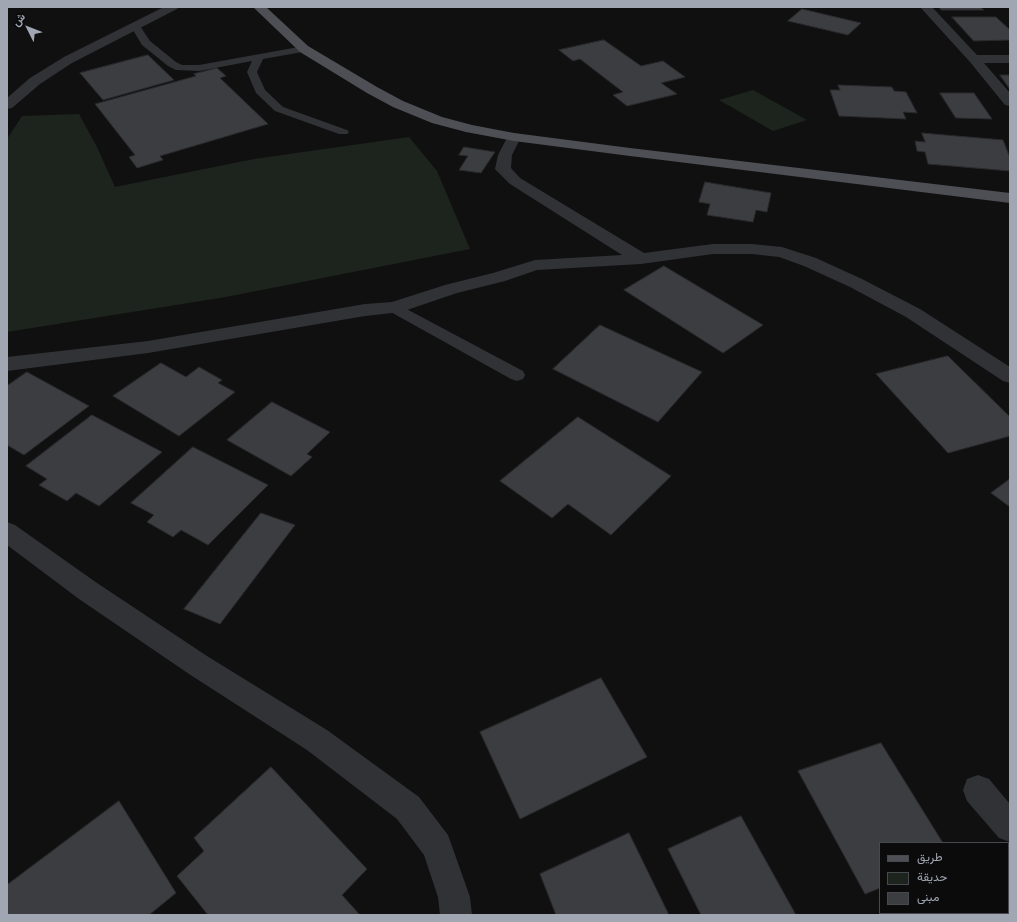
<!DOCTYPE html>
<html>
<head>
<meta charset="utf-8">
<style>
	body { margin:0 }
	#map { position:relative; width:1017px; height:922px; overflow:hidden; background:#101011; font-family:Figtree,Vazirmatn,sans-serif }
	canvas { display:block }
	.frame { position:absolute; inset:0; border:8px solid #a0a7b3; pointer-events:none }
	.legend { position:absolute; left:879px; top:842px; width:130px; height:72px; box-sizing:border-box; background:#0b0b0c; border:1px solid #47494f; margin:0; padding:5px 7px; list-style:none; font-size:12px; color:#a0a7b3 }
	.legend li { display:flex; align-items:center; gap:8px; height:20px }
	.legend b { width:20px; border:1px solid #47494f }
	.north { position:absolute; left:8px; top:8px; width:40px; height:40px; -webkit-text-stroke:3px #0b0b0c; paint-order:stroke; rotate:312deg; font-size:11px; font-weight:700; line-height:16px; text-align:center; color:#a0a7b3 }
	.north::after { content:''; display:block; margin:auto; width:14px; height:18px; background:#a0a7b3; clip-path:polygon(50% 0,100% 100%,50% 72%,0 100%) }
</style>
</head>
<body>
<div id="map">
<canvas width="1017" height="922"></canvas>
<div class="frame"></div>
<ul class="legend">
<li><b style="height:5px;background:#4d4f55"></b>طريق</li>
<li><b style="height:11px;background:#1c241d"></b>حديقة</li>
<li><b style="height:11px;background:#3c3d41"></b>مبنى</li>
</ul>
<div class="north">ش</div>
</div>
<script>
const c = document.querySelector('canvas').getContext('2d');
c.lineJoin = 'round';
function fillPath(path, color) {
  c.fillStyle = color;
  c.fill(path, 'evenodd');
}
function trace(path, color, width, dash) {
  c.strokeStyle = color;
  c.lineWidth = width;
  c.lineCap = dash ? 'butt' : 'round';
  c.setLineDash(dash || []);
  c.stroke(path);
}
const green = new Path2D(`
	M753,90L807,120L773,131L719,100Z
	M79,114L97,147L115,187L254,159L409,137L437,171L470,249L226,297L7,332V139L22,116Z`);
const building = new Path2D(`
	M931,7H980L984,10H941L939,7Z
	M802,9L861,23L848,35L788,21Z
	M952,17H996L1010,30V40L974,41Z
	M604,40L641,66L663,61L685,77L661,83L677,94L627,106L613,95L623,92L580,59L573,61L559,50Z
	M148,55L174,80L103,100L80,73Z
	M217,68L226,76L220,78L268,124L160,156L163,160L137,168L129,157L135,155L95,104L196,76L194,74Z
	M1000,75H1010V89Z
	M838,85L892,87L894,91L906,92L917,113L903,112L906,119L839,116L830,90H840Z
	M940,93H974L992,119L956,118Z
	M922,133L1003,140L1010,158V171L928,164L925,152L917,151L915,141L925,142Z
	M464,147L495,152L481,173L459,170L468,156L459,155Z
	M705,182L771,193L767,212L756,210L753,222L707,215L710,204L699,202Z
	M664,266L763,325L723,353L624,290Z
	M600,325L702,372L658,422L553,369Z
	M948,356L1010,417V436L948,453L876,374Z
	M161,363L186,377L199,367L222,380L218,383L235,392L179,436L113,396Z
	M27,372L89,406L24,455L7,445V386Z
	M272,402L330,432L307,454L312,457L291,476L227,440Z
	M92,415L162,452L99,506L76,493L67,501L39,485L47,479L26,466Z
	M578,417L671,476L611,535L568,504L552,518L500,481Z
	M193,447L268,485L208,545L181,530L173,537L147,522L154,515L131,503Z
	M1010,479V507L991,493Z
	M261,513L295,525L220,624L184,609Z
	M601,678L647,757L520,819L480,732Z
	M881,743L943,843H880V888L865,894L798,771Z
	M271,767L367,869L342,895L360,915H208L177,876L204,851L194,838Z
	M119,801L176,893L149,915H7V885Z
	M741,816L796,915H701L668,849Z
	M629,833L669,915H556L540,874Z`);
const service = new Path2D(`
	M135,22L138,23L150,41L176,62L182,65H199L304,46L308,47L309,49L308,51L263,59L257,72L265,90L283,107L347,130L349,132L347,134H339L275,111L256,93L247,72L252,61L199,71L176,70L168,66L142,45L130,25Z
	M394,303L399,305L523,371L525,375L523,379L517,381L511,379L389,311L386,308L389,305Z`);
const minor = new Path2D(`
	M920,7H932L977,55H1010V63H984L1010,93V106L1005,105L970,62Z
	M514,133L519,134L521,137L512,155L511,168L520,178L644,253L713,244H752L782,247L816,258L862,279L920,309L1010,367V383L1003,381L906,317L850,287L804,266L779,257L752,254H713L641,264L537,270L505,281L457,293L401,312L365,316L148,353L7,371V357L148,341L365,304L392,302L445,285L493,273L535,260L622,255L510,184L495,169L498,155L509,134Z
	M978,775L989,779L1010,804V842L999,838L967,801L963,790L967,779Z`);
const tertiary = new Path2D(`
	M164,7H179L177,9L72,63L40,84L12,108L7,109V98L30,78L64,57Z
	M7,522L15,525L97,583L207,656L327,730L419,797L448,835L470,897L472,915H440L438,897L424,855L397,819L307,750L189,674L79,599L7,545Z`);
const primary = new Path2D(`
	M253,7H266L308,46L377,87L403,101L442,117L472,125L514,133L630,148L1010,193V203L630,156L514,141L466,132L432,123L393,107L367,93L300,52Z`);
fillPath(green, '#1c241d');
fillPath(building, '#3c3d41');
trace(building, '#2a2a2d', 1);
fillPath(service, '#313236');
fillPath(minor, '#313236');
fillPath(tertiary, '#313236');
fillPath(primary, '#4d4f55');
</script>
</body>
</html>
